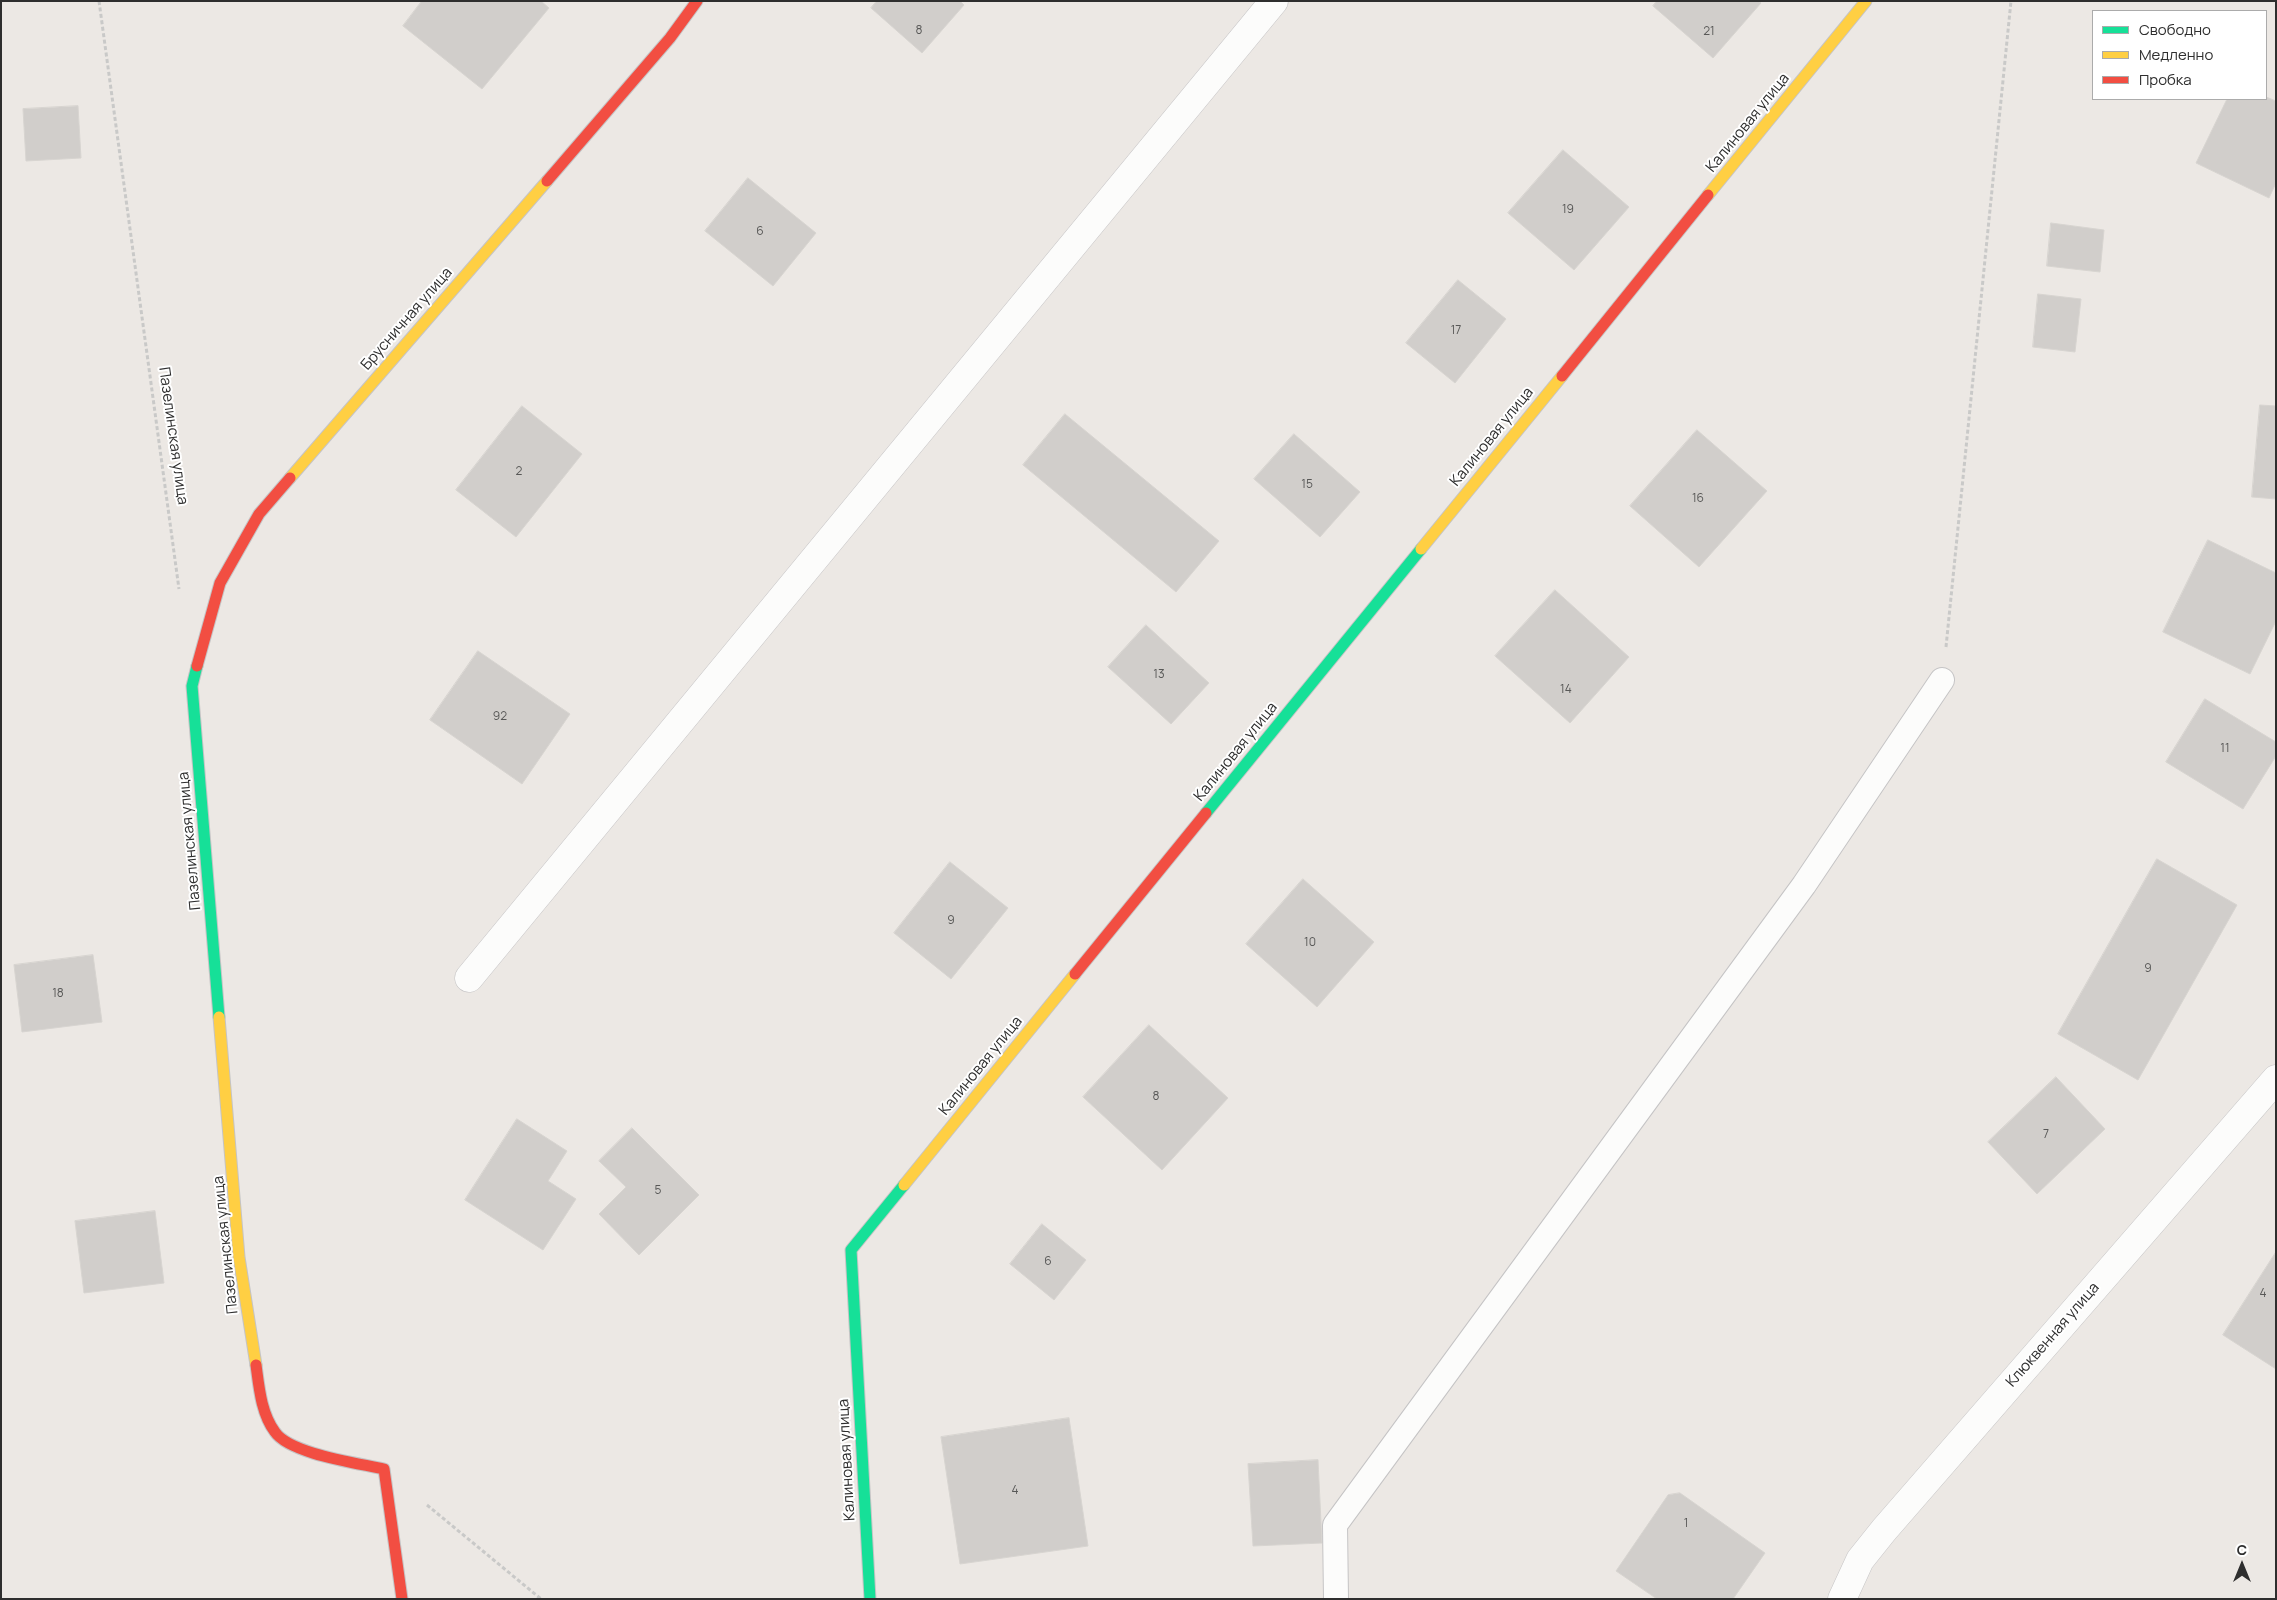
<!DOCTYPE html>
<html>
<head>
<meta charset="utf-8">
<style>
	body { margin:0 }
	#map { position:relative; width:2277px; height:1600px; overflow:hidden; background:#ece8e4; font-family:Manrope,sans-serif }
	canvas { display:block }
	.frame { position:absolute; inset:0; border:2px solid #2e2e2e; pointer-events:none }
	.legend { position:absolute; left:2092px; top:10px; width:175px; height:90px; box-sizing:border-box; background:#fff; border:1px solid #ababab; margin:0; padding:6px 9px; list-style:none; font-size:15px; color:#2e2e2e }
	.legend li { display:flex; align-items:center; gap:10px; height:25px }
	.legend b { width:25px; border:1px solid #ababab }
	.north { position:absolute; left:2217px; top:1540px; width:50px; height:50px; -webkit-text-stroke:4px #fff; paint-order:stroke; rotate:0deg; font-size:14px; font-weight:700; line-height:20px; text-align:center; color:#2e2e2e }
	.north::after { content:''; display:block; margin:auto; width:18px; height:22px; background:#2e2e2e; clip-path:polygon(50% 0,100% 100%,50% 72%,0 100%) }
</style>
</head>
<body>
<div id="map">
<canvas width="2277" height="1600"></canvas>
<div class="frame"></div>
<ul class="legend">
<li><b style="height:6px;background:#16e098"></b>Свободно</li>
<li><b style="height:6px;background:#ffcf43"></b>Медленно</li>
<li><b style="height:6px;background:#f24e42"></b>Пробка</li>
</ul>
<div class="north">С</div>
</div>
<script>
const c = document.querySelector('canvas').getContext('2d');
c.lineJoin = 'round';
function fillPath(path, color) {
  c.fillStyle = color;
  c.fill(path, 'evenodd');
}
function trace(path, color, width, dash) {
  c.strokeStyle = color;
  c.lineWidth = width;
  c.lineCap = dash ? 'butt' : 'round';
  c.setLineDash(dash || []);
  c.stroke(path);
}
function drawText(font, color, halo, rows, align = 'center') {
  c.font = font + ' Manrope,sans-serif';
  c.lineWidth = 4;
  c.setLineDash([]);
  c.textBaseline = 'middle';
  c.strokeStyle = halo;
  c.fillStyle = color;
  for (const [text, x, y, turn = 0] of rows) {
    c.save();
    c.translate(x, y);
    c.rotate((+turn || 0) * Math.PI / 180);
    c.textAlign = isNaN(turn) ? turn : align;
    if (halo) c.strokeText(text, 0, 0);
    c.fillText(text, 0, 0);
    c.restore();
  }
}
const building = new Path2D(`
	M422,1H541L549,8L482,89L403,26Z
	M877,1H960L964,5L922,53L871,8Z
	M1657,1H1758L1761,3L1713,58L1653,6Z
	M2266,97L2276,101V183L2269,198L2196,163L2227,99H2266Z
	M78,106L81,158L26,161L23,109Z
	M1563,150L1629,207L1574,270L1508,213Z
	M748,178L816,233L773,286L705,231Z
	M2051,223L2104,230L2100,272L2047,266Z
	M1458,280L1506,319L1455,383L1406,343Z
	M2038,294L2081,299L2075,352L2033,347Z
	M2260,405L2276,406V499L2252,497Z
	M522,406L582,454L516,537L456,490Z
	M1065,414L1219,541L1176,592L1023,465Z
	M1697,430L1767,491L1699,567L1630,506Z
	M1294,434L1360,492L1320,537L1254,479Z
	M2208,540L2276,573V621L2250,674L2163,632Z
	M1555,590L1629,657L1570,723L1495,656Z
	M1146,625L1209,683L1171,724L1108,667Z
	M478,651L570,714L522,784L430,720Z
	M2205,699L2276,742V756L2243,809L2166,762Z
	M2157,859L2237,905L2138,1080L2058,1034Z
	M950,862L1008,908L951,979L894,933Z
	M1303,879L1374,942L1317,1007L1246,944Z
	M93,955L102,1022L22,1032L14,965Z
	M1149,1025L1228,1098L1162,1170L1083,1097Z
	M2056,1077L2105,1129L2037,1194L1988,1142Z
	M517,1119L567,1151L548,1181L576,1199L543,1250L465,1200Z
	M632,1128L699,1195L639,1255L599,1214L626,1187L599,1161Z
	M155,1211L164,1283L84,1293L75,1221Z
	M1042,1224L1086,1260L1054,1300L1010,1264Z
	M2276,1252V1369L2223,1335Z
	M1069,1418L1088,1546L960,1564L941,1437Z
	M1318,1460L1322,1543L1253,1546L1248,1464Z
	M1680,1493L1765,1553L1733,1599H1657L1616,1571L1668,1495Z`);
const path = new Path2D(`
	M99,1L179,589
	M1946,647L2011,1
	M427,1505L541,1599`);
const lane = new Path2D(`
	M1336,1599L1335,1525L1804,885L1942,680`);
const street = new Path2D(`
	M469,978L1274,1
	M1842,1599L1860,1560L1884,1530L2276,1079`);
const fast = new Path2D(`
	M197,666L192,686L219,1017
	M1206,813L1421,549
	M870,1599L851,1250L904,1185`);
const slow = new Path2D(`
	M1708,195L1866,1
	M290,478L547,181
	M1421,549L1562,376
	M219,1017L239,1257L256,1365
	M904,1185L1075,974`);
const jam = new Path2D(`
	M547,181L670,38L697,1
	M1562,376L1708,195
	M197,666L220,583L259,514L290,478
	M1075,974L1206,813
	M256,1365C259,1387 261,1413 275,1432C290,1454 358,1463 384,1469L402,1599`);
const numberNames = [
	["8",919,31],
	["21",1709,32],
	["19",1568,210],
	["6",760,232],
	["17",1456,331],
	["2",519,472],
	["15",1307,485],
	["16",1698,499],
	["13",1159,675],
	["14",1566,690],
	["92",500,717],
	["11",2225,749],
	["9",951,921],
	["10",1310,943],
	["9",2148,969],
	["18",58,994],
	["8",1156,1097],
	["7",2046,1135],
	["5",658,1191],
	["6",1048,1262],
	["4",2263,1294],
	["4",1015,1491],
	["1",1686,1524]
];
const streetNames = [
	["Калиновая улица",1748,123,-51],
	["Брусничная улица",407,319,-49],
	["Пазелинская улица",173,436,82],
	["Калиновая улица",1492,437,-51],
	["Калиновая улица",1236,752,-51],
	["Пазелинская улица",190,841,-95],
	["Калиновая улица",981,1066,-51],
	["Пазелинская улица",226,1245,-96],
	["Клюквенная улица",2053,1335,-49],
	["Калиновая улица",847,1460,-93]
];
fillPath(building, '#d1cecb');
trace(building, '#d7d4d0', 1);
trace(lane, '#c5c4c5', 26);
trace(street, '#c5c4c5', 29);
trace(fast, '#c5c4c5', 13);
trace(slow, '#c5c4c5', 13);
trace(jam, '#c5c4c5', 13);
trace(path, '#c9c9c8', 3, [4, 2.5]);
trace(lane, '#fcfcfb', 24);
trace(street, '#fcfcfb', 28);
trace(fast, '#16e098', 11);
trace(slow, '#ffcf43', 11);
trace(jam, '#f24e42', 11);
drawText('12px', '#585857', null, numberNames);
drawText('15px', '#2e2e2e', '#fff', streetNames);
</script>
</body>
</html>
